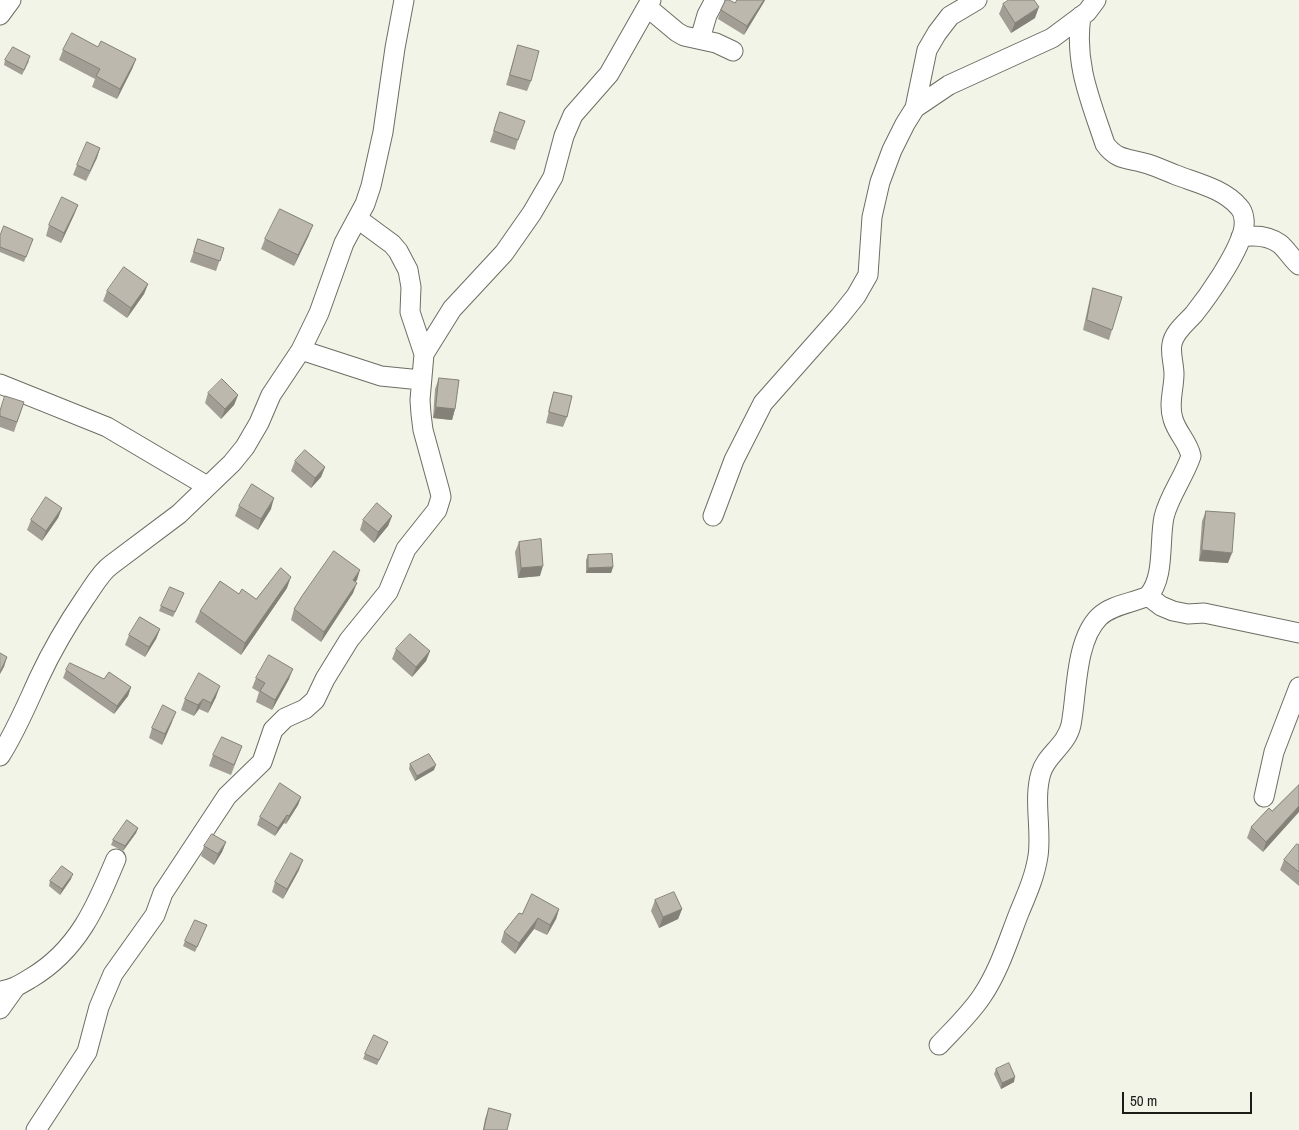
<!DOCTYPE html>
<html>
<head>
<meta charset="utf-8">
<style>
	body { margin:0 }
	#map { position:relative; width:1299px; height:1130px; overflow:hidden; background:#f2f4e8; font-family:"Archivo Narrow",sans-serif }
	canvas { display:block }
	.scale { position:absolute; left:1122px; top:1092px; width:130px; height:22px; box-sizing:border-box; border:2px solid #1b1c18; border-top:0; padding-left:6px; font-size:15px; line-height:18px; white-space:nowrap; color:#1b1c18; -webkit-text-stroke:4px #f2f4e8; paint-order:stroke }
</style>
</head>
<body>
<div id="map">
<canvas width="1299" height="1130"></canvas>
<div class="scale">50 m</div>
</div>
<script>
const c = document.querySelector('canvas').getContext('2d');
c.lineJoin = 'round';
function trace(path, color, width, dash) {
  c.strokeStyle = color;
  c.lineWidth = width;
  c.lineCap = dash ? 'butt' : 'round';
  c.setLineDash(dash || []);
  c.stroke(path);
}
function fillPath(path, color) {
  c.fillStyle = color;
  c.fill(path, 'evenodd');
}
const minor = new Path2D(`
	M647,7L677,32L684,36L716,43L733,51
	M0,15L11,0
	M700,39L707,15L715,0
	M915,108L927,50L937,33L950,16L977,0
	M1241,237C1254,235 1269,236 1280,244C1287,250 1292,259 1299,265
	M301,350L381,376L421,380
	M424,354L452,309L504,253L532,213L553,177L564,136L573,115L609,74L651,0
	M0,384L107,427L207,486
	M713,516L734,460L763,403L840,316L856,296L868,275L872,217L880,182L892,150L905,124L915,108L949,85L1052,38L1087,12L1096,0
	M1148,596L1161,606L1173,611L1188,614L1204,613L1299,633
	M0,756C16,731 27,704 39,678C52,650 68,623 85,598C93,587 100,573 111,565L179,514L232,463L245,447L259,423L271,395L301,350L319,313L344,243L365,204L371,186L383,132L395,48L404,0
	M1264,797L1274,752L1299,687
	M0,991C12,990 21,984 31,978C78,950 96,907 116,859
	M0,1009L15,988
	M939,1045C954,1029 970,1014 982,996C999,971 1008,941 1019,913C1027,894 1035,876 1038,856C1042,830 1033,799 1041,773C1046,755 1066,746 1071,725C1077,694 1075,641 1099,617C1111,605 1133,603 1148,596C1165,578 1159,541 1164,517C1169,496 1184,477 1191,456C1188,442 1177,433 1173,419C1168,404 1174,389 1174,374C1174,364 1170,354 1172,344C1174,332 1186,323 1194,314C1210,294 1236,256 1243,232C1245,225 1245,213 1239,207C1224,189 1197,183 1176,175C1166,171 1157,167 1148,164C1129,158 1117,161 1105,144C1090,99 1074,63 1081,16
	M36,1130L87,1052L99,1007L113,974L155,915L163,893L227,796L262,762L273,730L285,718L305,709L315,700L325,679L349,640L388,592L406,549L437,510L441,497L440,492L423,430L421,414L420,400L424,354L410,312L411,287L408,270L398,251L392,244L358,219`);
const wall = new Path2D(`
	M737,0H765L744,35L718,19L721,10L735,3Z
	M1003,4L1035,18L1011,33L999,14Z
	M518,45L531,81L527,91L506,85Z
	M98,47L136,59L132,69L117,99L92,87L95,79L59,60L63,50Z
	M5,60L29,61L22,75L4,65Z
	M500,112L518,140L515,150L490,142Z
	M100,148L86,181L73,175L77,165Z
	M78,205L74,215L61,243L46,236L49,225Z
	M309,235L294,266L261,249L265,239Z
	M0,236L33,239L24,262L0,252Z
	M198,239L224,248L216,271L190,262Z
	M148,284L144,294L127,318L103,301L107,291Z
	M1093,288L1112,330L1109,340L1083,330L1090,298Z
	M439,378L455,409L452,420L433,418L435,389Z
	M554,392L567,417L563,427L546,423L551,402Z
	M208,393L238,395L234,405L221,419L205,403Z
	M24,402L14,432L0,427V411Z
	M295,461L325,467L321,477L311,488L291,471Z
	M239,506L271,509L258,530L235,516Z
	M62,508L58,518L42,541L27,530L31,520Z
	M1206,511L1228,563L1199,561L1202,521Z
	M392,516L388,526L374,543L360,530L363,520Z
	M519,542L540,576L518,578L515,552Z
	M588,555L613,567L611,573H586V560Z
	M357,580L355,582L353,593L321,642L291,620L294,609Z
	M287,588L241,655L195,622L200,611L256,599Z
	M184,593L173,617L159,611L161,606Z
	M160,629L156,639L145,657L125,645L129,635Z
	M396,649L430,651L426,661L412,677L392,659Z
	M66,670L131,687L128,696L114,714L63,678Z
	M256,678L289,679L272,710L256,702L259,692L252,688Z
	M216,697L208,713L199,709L194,716L181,710L185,699Z
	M172,722L162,745L149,738L152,728Z
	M242,746L231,775L209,766L213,755Z
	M410,764L434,770L415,781L409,769Z
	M1299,785L1263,852L1247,838L1251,827L1272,811Z
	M301,797L298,805L286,824L284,823L275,836L257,825L260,817Z
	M138,828L136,833L123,851L111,845L113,840Z
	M226,842L222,852L214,865L201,856L204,846Z
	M1299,845V886L1280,870L1284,860Z
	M299,870L283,899L272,892L275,882Z
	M71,879L60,895L49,886L50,881Z
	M655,900L682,909L678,919L659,928L651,911Z
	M559,909L556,919L547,935L534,929L515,954L501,942L504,932L522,914Z
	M207,925L195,952L183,946L185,941Z
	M388,1042L377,1065L363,1059L365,1054Z
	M996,1069L1014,1082L1001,1089L994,1074Z
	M489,1108L507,1130H483L485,1119Z`);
const shadedWall = new Path2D(`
	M764,0H765L764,2L744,35L747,26Z
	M1039,7L1035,18L1011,33L1015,23Z
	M136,59L132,69L117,99L120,89Z
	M100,148L97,158L86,181L90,171Z
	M78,205L74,215L61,243L64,233Z
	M313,225L309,235L294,266L298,255Z
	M148,284L144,294L127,318L131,308Z
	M238,395L234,405L221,419L225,409Z
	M436,407L455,409L452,420L433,418Z
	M325,467L321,477L311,488L315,478Z
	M274,498L271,509L258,530L261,519Z
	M62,508L58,518L42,541L46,531Z
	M392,516L388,526L374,543L378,532Z
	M1202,550L1232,553L1228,563L1199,561Z
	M543,566L540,576L518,578L521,568Z
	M613,567L611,573H586L588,568Z
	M360,570L357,580L349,590L353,580Z
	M291,577L287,588L241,655L245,643Z
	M357,583L353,593L321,642L324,632Z
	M160,629L156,639L145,657L149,647Z
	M430,651L426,661L412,677L416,667Z
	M7,657L4,667L0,674V672Z
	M293,669L289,679L272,710L275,700Z
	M220,686L216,697L208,713L211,703Z
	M131,687L128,696L114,714L117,706Z
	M203,699L199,709L194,716L198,705Z
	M176,712L172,722L162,745L165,734Z
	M436,765L434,770L415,781L417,776Z
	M301,797L298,805L286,824L289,816Z
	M1299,806V812L1263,852L1266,842Z
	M287,815L284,823L275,836L278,828Z
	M138,828L136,833L123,851L125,846Z
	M226,842L222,852L214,865L218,854Z
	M303,860L299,870L283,899L287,889Z
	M73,874L71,879L60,895L62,889Z
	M559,909L556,919L547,935L550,925Z
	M682,909L678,919L659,928L663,917Z
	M538,918L534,929L515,954L519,943Z
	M1015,1077L1014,1082L1001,1089L1002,1083Z`);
const building = new Path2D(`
	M726,0H729L735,3L737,0H764L747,26L721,10Z
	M1009,0H1034L1039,7L1015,23L1003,4Z
	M72,33L98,47L101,41L136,59L120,89L96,76L100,69L63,50Z
	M518,45L539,51L531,81L510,75Z
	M13,47L30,56L24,70L5,60Z
	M500,112L525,121L518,140L494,131Z
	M87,142L100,148L90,171L77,165Z
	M62,197L78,205L64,233L49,225Z
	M280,209L313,225L298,255L265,239Z
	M4,226L33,239L26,257L0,247V236Z
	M198,239L224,248L220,261L194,252Z
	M124,267L148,284L131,308L107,291Z
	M1093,288L1122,297L1112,330L1087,320Z
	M439,378L459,380L455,409L436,407Z
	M222,379L238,395L225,409L208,393Z
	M554,392L572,396L567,417L549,412Z
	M5,396L24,402L17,422L0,416V411Z
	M305,450L325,467L315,478L295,461Z
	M252,484L274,498L261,519L239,506Z
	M46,497L62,508L46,531L31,520Z
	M377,503L392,516L378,532L363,520Z
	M1206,511L1235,513L1232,553L1202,550Z
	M541,539L543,566L521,568L519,542Z
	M334,551L360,570L353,580L357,583L324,632L294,609L302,596Z
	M612,554L613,567L588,568V555Z
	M281,568L291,577L245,643L200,611L220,581L239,594L242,589L256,599Z
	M170,587L184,593L175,612L161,606Z
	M140,617L160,629L149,647L129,635Z
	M410,634L430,651L416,667L396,649Z
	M0,653L7,657L0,672Z
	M269,655L293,669L275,700L260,691L265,683L256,678Z
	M70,663L104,679L109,672L131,687L117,706L66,670Z
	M199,673L220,686L211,703L203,699L198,705L185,699Z
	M163,705L176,712L165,734L152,728Z
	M222,737L242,746L234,765L213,755Z
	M429,754L436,765L417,776L410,764Z
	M280,783L301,797L289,816L287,815L278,828L260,817Z
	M1299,785V806L1266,842L1251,827L1269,808L1272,811Z
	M127,820L138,828L125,846L113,840Z
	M212,834L226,842L218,854L204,846Z
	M1297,844L1299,845V872L1284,860Z
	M291,853L303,860L287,889L275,882Z
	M62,866L73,874L62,889L50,881Z
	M674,892L682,909L663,917L655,900Z
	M532,894L559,909L550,925L538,918L519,943L504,932L519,913L522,914Z
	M195,920L207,925L197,947L185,941Z
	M374,1035L388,1042L379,1060L365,1054Z
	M1009,1063L1015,1077L1002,1083L996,1069Z
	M489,1108L511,1114L507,1130H484Z`);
trace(minor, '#6c6e63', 21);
trace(minor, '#fff', 19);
fillPath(wall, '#a29e95');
fillPath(shadedWall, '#848179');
fillPath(building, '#bcb8ad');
trace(building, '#848179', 1);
</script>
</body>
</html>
